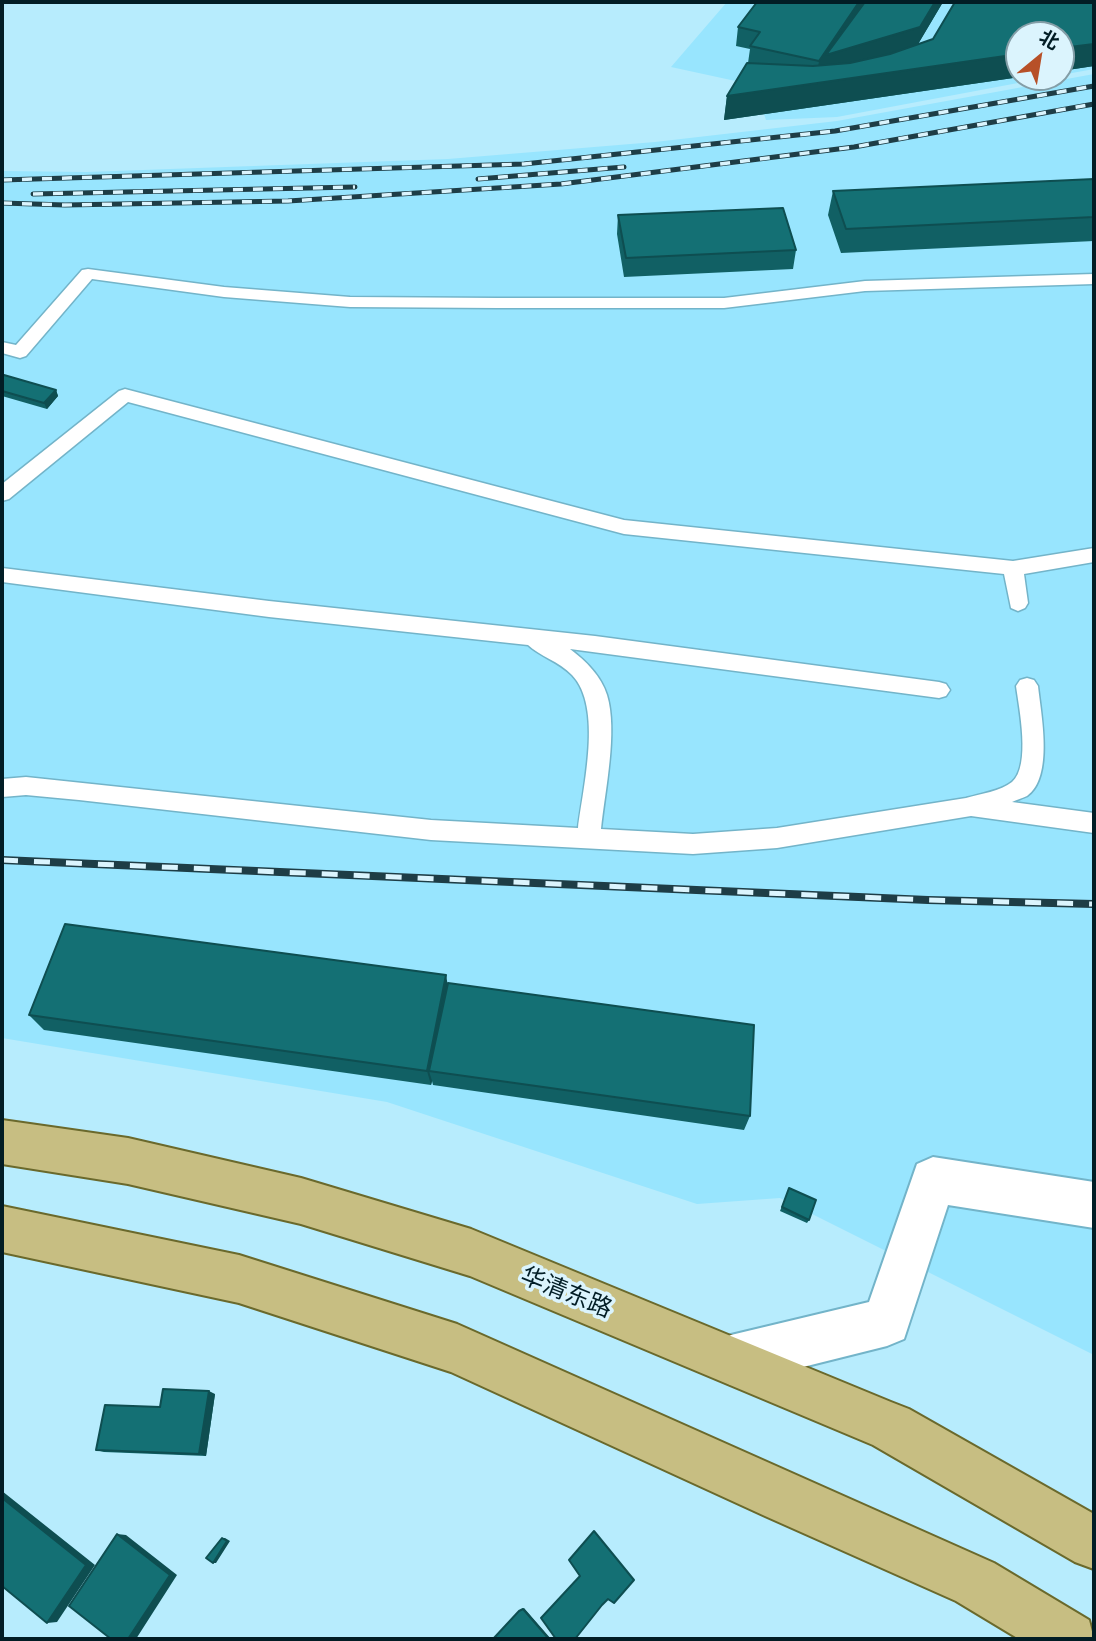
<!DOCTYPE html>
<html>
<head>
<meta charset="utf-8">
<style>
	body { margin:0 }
	#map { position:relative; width:1096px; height:1641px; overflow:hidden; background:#b7ecfd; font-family:"IBM Plex Serif","Noto Sans SC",serif }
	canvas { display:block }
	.frame { position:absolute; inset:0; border:4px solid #021d25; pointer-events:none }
	.north { position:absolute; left:1005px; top:21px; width:70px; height:70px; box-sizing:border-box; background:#dbf4fd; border:2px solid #849ea7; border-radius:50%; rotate:30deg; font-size:19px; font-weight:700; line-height:28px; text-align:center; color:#021d25 }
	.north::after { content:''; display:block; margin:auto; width:24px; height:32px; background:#b75028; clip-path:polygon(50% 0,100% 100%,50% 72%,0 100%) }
</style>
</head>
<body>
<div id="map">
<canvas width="1096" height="1641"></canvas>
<div class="frame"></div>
<div class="north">北</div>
</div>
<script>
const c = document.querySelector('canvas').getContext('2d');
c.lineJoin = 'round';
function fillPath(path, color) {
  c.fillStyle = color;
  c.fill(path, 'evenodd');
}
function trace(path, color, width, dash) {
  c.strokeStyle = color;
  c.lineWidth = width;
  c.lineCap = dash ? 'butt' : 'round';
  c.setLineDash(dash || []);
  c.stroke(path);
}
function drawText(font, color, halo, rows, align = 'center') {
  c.font = font + ' "IBM Plex Serif","Noto Sans SC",serif';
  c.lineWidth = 7;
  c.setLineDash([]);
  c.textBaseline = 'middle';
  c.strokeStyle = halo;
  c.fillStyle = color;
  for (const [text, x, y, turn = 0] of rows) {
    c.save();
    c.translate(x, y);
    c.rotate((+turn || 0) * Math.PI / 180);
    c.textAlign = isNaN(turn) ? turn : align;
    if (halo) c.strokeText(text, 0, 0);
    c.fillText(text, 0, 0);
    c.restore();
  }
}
const built = new Path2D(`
	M727,2H1094V69L1061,75V35H1019V77H1050L837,117L766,120L754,85L671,67Z
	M1094,74V1355L780,1198L697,1204L387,1102L2,1038V171L87,172L448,159L655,142L837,121Z`);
const service = new Path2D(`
	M88,269L224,287L350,297L497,298H724L865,281L1094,274V284L865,291L724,308H497L350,307L224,297L92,279L26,356L20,358L2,353V342L16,345L82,270Z
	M125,389L624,520L1013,561L1094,548V562L1024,574L1028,603L1025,608L1018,611L1011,608L1004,574L624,534L128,402L9,499L2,501V484L119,391Z
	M2,568L269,601L595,636L939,682L946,684L950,690L946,696L939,698L570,649C586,661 601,676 607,695C618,731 605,791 601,829L693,834L777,828L966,798C980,794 1001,791 1012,782C1031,766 1019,708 1016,686L1020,680L1027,678L1034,680L1038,686C1041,714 1054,777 1027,796C1023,798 1016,800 1012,802L1094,813V833L971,816L777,848L693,854L431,840L79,800L26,795L2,797V779L26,777L431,820L578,828C583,787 603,707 572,675C559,661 539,656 528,645L269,617L2,582Z`);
const minor = new Path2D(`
	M933,1157L1094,1182V1228L948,1205L904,1339L887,1346L731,1385L714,1377L706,1360L714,1343L731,1335L869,1302L917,1164Z`);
const primary = new Path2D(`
	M2,1120L128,1138L301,1178L471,1229L891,1402L909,1409L1094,1514V1569L1075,1562L873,1445L470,1276L301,1224L128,1184L2,1164Z
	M2,1206L239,1255L457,1324L994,1563L1089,1620L1094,1639H1019L956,1601L765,1516L451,1372L239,1303L2,1252Z`);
const railFar1 = new Path2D(`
	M478,179L624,167
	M2,180L524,164L835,131L1094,86
	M33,194L355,187
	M2,203L65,205L288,201L561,184L854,147L1094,104`);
const rail = new Path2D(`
	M2,860L928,900L1094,904`);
const wall = new Path2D(`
	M757,2H943L918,44L1094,2V66L1061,71V35L1020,77L724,120L727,96L748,63L750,49L736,46L738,27Z
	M1094,179V241L841,253L828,215L833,191Z
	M618,215L796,250L793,269L624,277L617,234Z
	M2,378L56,390L58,396L47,409L2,396Z
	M448,983L750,1116L744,1130L433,1085L432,1081L431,1085L44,1030L29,1015Z
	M789,1188L809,1220L807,1223L780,1211Z
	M215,1394L206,1456L104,1452L96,1450L160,1407Z`);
const shadedWall = new Path2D(`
	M859,2H943L914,51L816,80L819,61Z
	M1094,44V66L1061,71V48Z
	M1019,54L1020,77L724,120L727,96Z
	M56,390L58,396L47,409L44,403Z
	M446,975L449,992L429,1071L432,1081L431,1085L427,1071Z
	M209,1391L215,1394L206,1456L199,1454Z
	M2,1491L95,1565L57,1622L47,1623L2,1498Z
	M117,1534L126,1535L177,1575L136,1639H128Z
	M222,1538H225L230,1541L216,1563H213Z
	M524,1608L551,1639H549L523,1609Z`);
const building = new Path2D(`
	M757,2H859L819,61L750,46L760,32L738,27Z
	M865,2H935L920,27L826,55Z
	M955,2H1094V44L1061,48V35H1019V54L727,96L747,63L813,66L850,63L890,54L933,39Z
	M1094,179V217L846,229L833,191Z
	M783,208L796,250L626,258L618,215Z
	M4,375L56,390L44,403L2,391V378Z
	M65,924L446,975L427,1071L29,1015Z
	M448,983L754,1025L750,1116L429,1071Z
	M789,1188L816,1200L809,1220L782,1207Z
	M163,1389L209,1391L199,1454L96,1450L105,1405L160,1407Z
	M2,1498L86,1565L47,1623L2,1586Z
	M594,1531L634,1580L614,1603L608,1599L602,1605L575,1639H556L541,1618L580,1576L569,1560Z
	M117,1534L170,1575L128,1639H111L69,1606Z
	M222,1538L227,1541L213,1563L206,1558Z
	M523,1609L549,1639H493L519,1611Z`);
const nearStreetnames = [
	["华清东路",566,1293,22]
];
fillPath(built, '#98e5fe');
trace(service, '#73b4c9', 3);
trace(minor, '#73b4c9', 4);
trace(primary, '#6a692c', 4);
fillPath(service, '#fff');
fillPath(minor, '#fff');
fillPath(primary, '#c7be82');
trace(railFar1, '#1e3d46', 5);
trace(rail, '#1e3d46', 8);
trace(railFar1, '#dbf4fd', 3.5, [10]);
trace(rail, '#dbf4fd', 5, [16]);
fillPath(wall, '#116064');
fillPath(shadedWall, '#0e4e51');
fillPath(building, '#147074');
trace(building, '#0e4e51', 2);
drawText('24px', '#021d25', '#dbf4fd', nearStreetnames);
</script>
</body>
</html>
